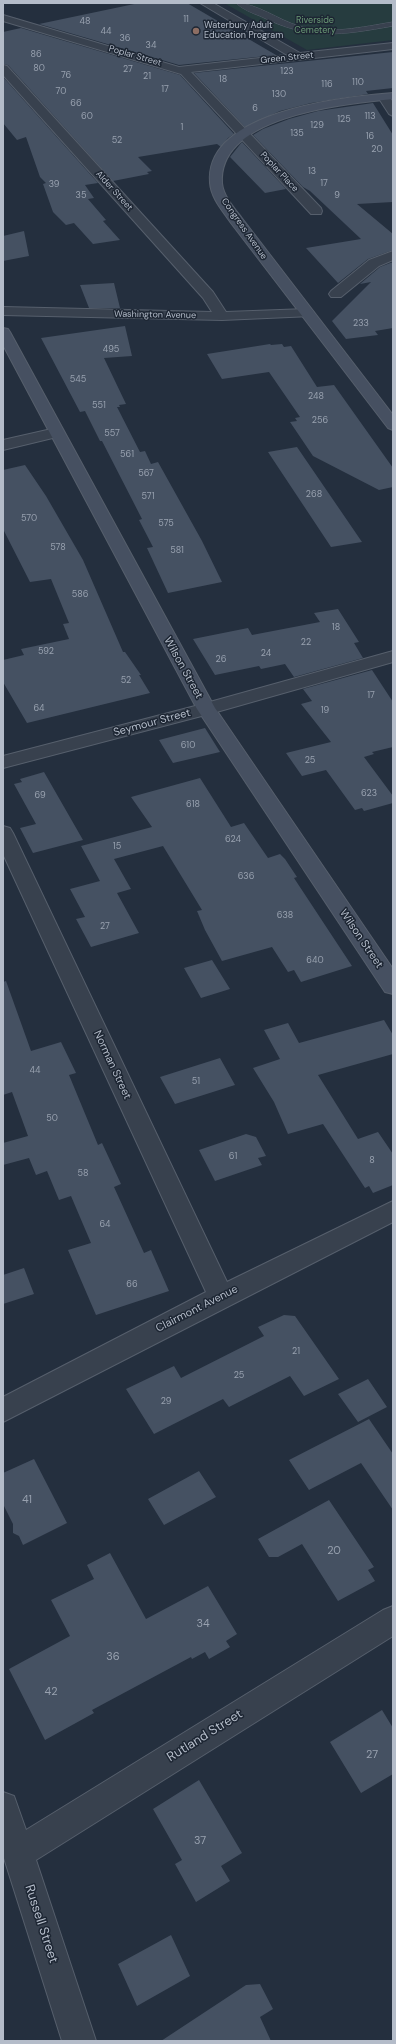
<!DOCTYPE html>
<html>
<head>
<meta charset="utf-8">
<style>
	body { margin:0 }
	#map { position:relative; width:396px; height:2044px; overflow:hidden; background:#242f3e; font-family:"DM Sans",sans-serif }
	canvas { display:block }
	.frame { position:absolute; inset:0; border:4px solid #b4bcc9; pointer-events:none }
</style>
</head>
<body>
<div id="map">
<canvas width="396" height="2044"></canvas>
<div class="frame"></div>
</div>
<script>
const c = document.querySelector('canvas').getContext('2d');
c.lineJoin = 'round';
function fillPath(path, color) {
  c.fillStyle = color;
  c.fill(path, 'evenodd');
}
function trace(path, color, width, dash) {
  c.strokeStyle = color;
  c.lineWidth = width;
  c.lineCap = dash ? 'butt' : 'round';
  c.setLineDash(dash || []);
  c.stroke(path);
}
function drawText(font, color, halo, rows, align = 'center') {
  c.font = font + ' "DM Sans",sans-serif';
  c.lineWidth = 3;
  c.setLineDash([]);
  c.textBaseline = 'middle';
  c.strokeStyle = halo;
  c.fillStyle = color;
  for (const [text, x, y, turn = 0] of rows) {
    c.save();
    c.translate(x, y);
    c.rotate((+turn || 0) * Math.PI / 180);
    c.textAlign = isNaN(turn) ? turn : align;
    if (halo) c.strokeText(text, 0, 0);
    c.fillText(text, 0, 0);
    c.restore();
  }
}
const green = new Path2D(`
	M224,3H393V40L307,50Z`);
const building = new Path2D(`
	M139,3H187L276,55L179,65L39,24Z
	M21,28L180,75L234,134L228,138L221,147L217,144L138,157L152,171L147,172L149,174L113,181L8,65L3,64V32Z
	M393,52V88L366,91L368,94L311,103L280,111L245,127L194,73Z
	M3,77L98,183L85,185L94,198L88,199L106,220L103,221L120,240L93,244L74,223L66,225L53,212L43,184L46,183L40,177L26,137L17,140L3,123Z
	M373,103L393,135V202L357,204L393,234V250L368,259L338,283L306,248L361,239L310,191L303,187L253,135L263,129L289,119L318,111Z
	M242,142L286,189L265,193L230,157Z
	M24,231L29,256L3,261V236Z
	M393,262V328L375,331L378,335L346,339L332,321L371,282L360,284L380,267Z
	M114,283L120,308H89L80,285Z
	M125,326L132,356L104,358L126,404L119,405L120,407H117L140,452L145,451L151,464L158,462L202,541L222,582L168,593L147,548L153,547L139,520L142,519L102,441H100L85,411L80,412L41,338Z
	M270,344L271,345L282,344L284,347L291,346L317,387L334,385L393,468V487L379,490L313,456L290,422L297,421L295,418L300,417L269,372L222,379L207,354Z
	M297,447L362,542L331,547L268,452Z
	M25,465L46,496L83,560L123,652H125L141,675H139L150,693L27,723L3,682V660L24,655L21,649L69,639L63,624L69,623L51,579L30,582L3,529V470Z
	M338,609L359,642L354,643L363,658L294,677L285,664L261,669L259,666L215,675L193,639L248,628L252,635L320,622L314,613Z
	M372,670L393,702V747L372,752L374,754L364,757L393,796V803L364,811L362,808L355,810L326,770L302,776L286,753L331,742L301,704L312,701L303,689Z
	M205,728L220,752L173,763L159,740Z
	M44,772L83,840L33,853L20,828L36,824L14,784L22,782L20,779Z
	M200,778L231,827L244,823L268,858L280,854L285,859L297,877L294,878L352,966L301,982L294,970L288,972L272,947L222,961L205,930L197,911L202,910L163,846L114,859L131,889L117,893L139,933L91,947L76,919L85,917L70,889L100,881L81,846L152,827L131,797Z
	M212,960L230,989L201,998L184,968Z
	M6,981L31,1051L61,1042L76,1073L69,1075L98,1145L102,1143L121,1184L114,1187L144,1253L151,1250L169,1291L96,1315L68,1250L91,1243L71,1196L59,1200L47,1171L36,1175L29,1158L3,1165V1143L28,1136L12,1092L3,1095V982Z
	M384,1020L393,1035V1054L318,1075L358,1139L378,1132L393,1154V1185L373,1193L369,1186L365,1188L323,1124L288,1134L274,1102L253,1068L280,1059L264,1030L288,1023L299,1043Z
	M220,1058L235,1085L175,1104L160,1077Z
	M246,1134L256,1137L266,1156L258,1158L262,1165L215,1181L199,1150Z
	M24,1268L34,1294L3,1304V1275Z
	M284,1315L295,1316L339,1379L304,1396L290,1376L229,1407L223,1399L154,1434L126,1389L174,1366L181,1378L264,1336L258,1327Z
	M368,1379L387,1407L358,1422L338,1394Z
	M369,1419L393,1454V1510L361,1463L309,1490L289,1460Z
	M34,1459L67,1523L23,1545L19,1536L13,1533V1524L3,1504V1473Z
	M199,1471L216,1497L164,1525L148,1499Z
	M329,1500L374,1567L368,1570L375,1581L338,1601L302,1544L278,1557H269L258,1539Z
	M110,1553L146,1619L208,1586L237,1634L226,1641L230,1647L209,1659L205,1652L192,1659L191,1657L92,1710L94,1713L45,1740L9,1669L70,1636L51,1600L94,1579L87,1565Z
	M382,1710L393,1728V1774L361,1793L330,1742Z
	M199,1780L242,1853L221,1866L230,1881L196,1902L175,1864L182,1860L153,1809Z
	M171,1935L190,1976L137,2006L118,1964Z
	M260,1984L273,2009L260,2017L271,2041H161L246,1985Z`);
const lane = new Path2D(`
	M236,3C257,3 278,20 299,26C329,35 362,27 393,22V26C341,35 310,41 260,16C252,13 242,9 236,3Z`);
const street = new Path2D(`
	M200,3H213L300,53L393,43V49L191,72L321,208L322,211L321,214H311L181,74L3,21V15L179,67L287,55Z
	M3,65L7,66L213,292L226,312L307,309L312,310L314,313L312,316L222,320L3,315V307L212,312L203,298L3,75Z
	M384,94L388,95L393,102V116L389,114L378,97Z
	M393,251V260L379,266L341,297H331L329,294L331,291L369,260Z
	M56,428L61,430L64,433L61,436L3,450V440Z
	M393,651V662L213,713L3,768V756L199,705Z
	M3,826L10,828L13,833L227,1282L393,1201V1222L3,1422V1397L206,1292L3,854Z
	M393,1606V1636L36,1860L96,2041H62L3,1855V1792L14,1796L26,1830L383,1610Z`);
const secondary = new Path2D(`
	M393,93V99C346,104 218,115 222,183C223,195 233,207 241,217L393,415V430L388,428L231,223C223,211 211,198 210,183C204,111 343,97 393,93Z
	M3,328L8,329L10,332L215,708L393,969V994L385,992L197,709L3,345Z`);
const markers = [
	[196,31,4,"#8d6e63"]
];
const numberNames = [
	["11",186,20],
	["48",85,22],
	["44",106,32],
	["36",125,39],
	["34",151,46],
	["86",36,55],
	["80",39,69],
	["27",128,70],
	["123",287,72],
	["76",66,76],
	["21",147,77],
	["18",223,80],
	["110",358,83],
	["116",327,85],
	["17",165,90],
	["70",61,92],
	["130",279,95],
	["66",76,104],
	["6",255,109],
	["60",87,117],
	["113",370,117],
	["125",344,120],
	["129",317,126],
	["1",182,128],
	["135",297,134],
	["16",370,137],
	["52",117,141],
	["20",377,150],
	["13",312,172],
	["17",324,184],
	["39",54,185],
	["35",81,196],
	["9",337,196],
	["233",361,324],
	["495",111,350],
	["545",78,380],
	["248",316,397],
	["551",99,406],
	["256",320,421],
	["557",112,434],
	["561",127,455],
	["567",146,474],
	["268",314,495],
	["571",148,497],
	["570",29,519],
	["575",166,524],
	["578",58,548],
	["581",177,551],
	["586",80,595],
	["18",336,628],
	["22",306,643],
	["592",46,652],
	["24",266,654],
	["26",221,660],
	["52",126,681],
	["17",371,696],
	["64",39,709],
	["19",325,711],
	["610",188,746],
	["25",310,761],
	["623",369,794],
	["69",40,796],
	["618",193,805],
	["624",233,840],
	["15",117,847],
	["636",246,877],
	["638",285,916],
	["27",105,927],
	["640",315,961],
	["44",35,1071],
	["51",196,1082],
	["50",52,1119],
	["61",233,1157],
	["8",372,1161],
	["58",83,1174],
	["64",105,1225],
	["66",132,1285],
	["21",296,1352],
	["25",239,1376],
	["29",166,1402]
];
const farParknames = [
	["Riverside",315,21],
	["Cemetery",315,31]
];
const farPoinames = [
	["Waterbury Adult",204,26],
	["Education Program",204,36]
];
const farStreetnames = [
	["Poplar Street",135,56,16],
	["Green Street",287,58,-6],
	["Poplar Place",279,172,47],
	["Alder Street",114,191,48],
	["Congress Avenue",244,229,55],
	["Washington Avenue",155,315,1]
];
const streetNames = [
	["Wilson Street",183,668,61],
	["Seymour Street",152,723,-15],
	["Wilson Street",361,939,56],
	["Norman Street",112,1065,65],
	["Clairmont Avenue",197,1309,-27]
];
const nearNumbernames = [
	["41",27,1500],
	["20",334,1551],
	["34",203,1624],
	["36",113,1657],
	["42",51,1692],
	["27",372,1755],
	["37",200,1841]
];
const nearStreetnames = [
	["Rutland Street",205,1736,-32],
	["Russell Street",41,1924,72]
];
fillPath(green, '#263c3f');
fillPath(building, '#455162');
trace(lane, '#565f6c', 1);
trace(street, '#565f6c', 2);
trace(secondary, '#565f6c', 2);
fillPath(lane, '#38414e');
fillPath(street, '#38414e');
fillPath(secondary, '#465061');
for (const [x, y, r, color] of markers) {
  const dot = new Path2D();
  dot.arc(x, y, r, 0, 2 * Math.PI);
  c.fillStyle = color;
  c.fill(dot);
  trace(dot, '#1d2633', 1.5);
}
drawText('9px', '#98a1af', null, numberNames);
drawText('9px', '#6b9a76', '#1d2633', farParknames);
drawText('9px', '#b4bcc9', '#1d2633', farPoinames, 'left');
drawText('9px', '#b4bcc9', '#1d2633', farStreetnames);
drawText('11px', '#b4bcc9', '#1d2633', streetNames);
drawText('11px', '#98a1af', null, nearNumbernames);
drawText('13px', '#b4bcc9', '#1d2633', nearStreetnames);
</script>
</body>
</html>
